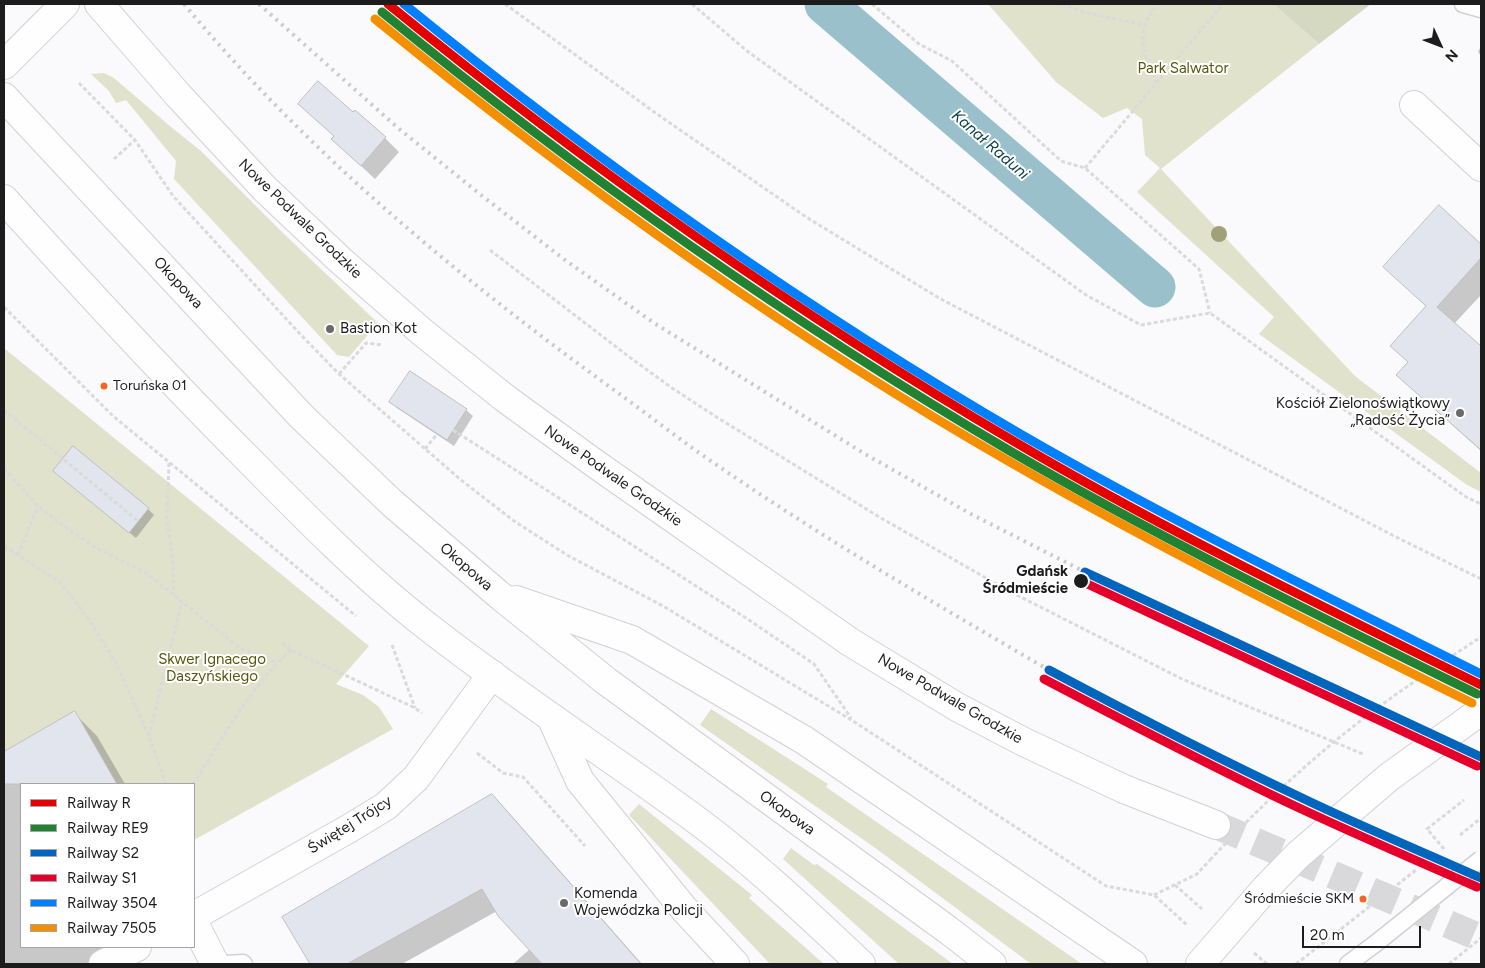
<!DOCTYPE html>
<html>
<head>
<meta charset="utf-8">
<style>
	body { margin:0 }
	#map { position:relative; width:1485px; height:968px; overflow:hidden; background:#fafafc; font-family:Figtree,sans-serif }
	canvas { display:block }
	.frame { position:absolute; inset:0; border:5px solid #1c1c1d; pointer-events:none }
	.legend { position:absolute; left:20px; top:783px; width:175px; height:165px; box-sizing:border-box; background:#fff; border:1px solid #a4a4a5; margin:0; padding:6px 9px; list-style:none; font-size:15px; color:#1c1c1d }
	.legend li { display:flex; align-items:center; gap:10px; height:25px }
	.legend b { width:25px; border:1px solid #a4a4a5 }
	.north { position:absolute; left:1415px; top:20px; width:50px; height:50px; -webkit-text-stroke:4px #fff; paint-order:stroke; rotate:133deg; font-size:14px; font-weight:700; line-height:20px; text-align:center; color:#1c1c1d }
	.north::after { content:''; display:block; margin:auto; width:18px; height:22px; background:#1c1c1d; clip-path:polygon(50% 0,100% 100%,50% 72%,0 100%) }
	.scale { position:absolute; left:1302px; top:926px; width:119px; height:22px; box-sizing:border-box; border:2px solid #1c1c1d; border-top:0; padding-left:6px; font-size:15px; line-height:18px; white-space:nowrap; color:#1c1c1d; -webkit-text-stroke:4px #fff; paint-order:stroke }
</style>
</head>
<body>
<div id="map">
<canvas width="1485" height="968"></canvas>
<div class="frame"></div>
<ul class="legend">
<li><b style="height:6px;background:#e50000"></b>Railway R</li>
<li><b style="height:6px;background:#238132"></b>Railway RE9</li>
<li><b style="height:6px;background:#0065bd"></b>Railway S2</li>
<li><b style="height:6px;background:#e4002b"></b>Railway S1</li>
<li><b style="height:6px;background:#0080ff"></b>Railway 3504</li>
<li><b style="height:6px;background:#f48f01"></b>Railway 7505</li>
</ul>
<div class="north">N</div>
<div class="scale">20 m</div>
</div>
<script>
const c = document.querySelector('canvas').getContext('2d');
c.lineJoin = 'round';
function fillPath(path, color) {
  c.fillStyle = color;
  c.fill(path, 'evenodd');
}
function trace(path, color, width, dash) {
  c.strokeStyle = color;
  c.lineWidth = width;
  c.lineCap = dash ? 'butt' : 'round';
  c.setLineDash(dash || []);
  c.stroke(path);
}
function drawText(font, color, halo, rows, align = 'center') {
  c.font = font + ' Figtree,sans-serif';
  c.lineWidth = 4;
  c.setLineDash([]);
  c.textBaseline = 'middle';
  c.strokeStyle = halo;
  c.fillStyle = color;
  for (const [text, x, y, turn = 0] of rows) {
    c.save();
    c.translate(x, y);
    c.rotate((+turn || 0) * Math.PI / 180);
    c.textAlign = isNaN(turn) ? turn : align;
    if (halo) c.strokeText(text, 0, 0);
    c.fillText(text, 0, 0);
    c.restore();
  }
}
const green = new Path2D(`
	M988,4H1273L1319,44L1161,169L1355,376L1481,473V492L1467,485L1259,334L1274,317L1137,192L1160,168L1145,155L1142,119L1127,108L1103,118L1056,82Z
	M104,73L114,78L171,127L201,151L284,234L378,323L349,357L337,355L174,179L176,161L126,100L116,103L109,91L91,74Z
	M4,348L369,646L336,684L363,695L379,707L393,729L194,840V784H115L75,711L4,752Z
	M711,709L828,784L826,787L1082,964H1031L878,850L700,725Z
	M639,804L752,895L749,898L824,964H770L629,815Z
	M791,848L814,865L817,864L953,964H899L783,859Z`);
const forest = new Path2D(`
	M1273,4H1371L1319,44Z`);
const shadow = new Path2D(`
	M1481,46V56L1478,52Z
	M353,114L385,138L399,152L375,179L332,139Z
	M1439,207L1481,245V295L1454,324L1481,348V451L1397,375L1409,363L1427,307L1384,267Z
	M391,402L466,410L473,416L454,446L397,408Z
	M61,477L148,509L154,515L136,538Z
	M74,713L97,736L125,784H21V947H137L108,964H4V754Z
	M492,795L511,815L642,964H513L530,949L497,911L402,964H311L283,918Z`);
const canal = new Path2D(`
	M825,4L1155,287`);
const building = new Path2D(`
	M318,81L353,112L355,110L386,137L361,166L331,139L334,136L298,104Z
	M1439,205L1481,244V258L1437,307L1481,346V450L1396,375L1408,362L1390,346L1426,306L1383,267Z
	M410,371L467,409L447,440L389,402Z
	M73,446L149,508L129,533L53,471Z
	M75,711L117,784H4V752Z
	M492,794L641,964H542L498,916L482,889L347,964H310L282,917Z`);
const secondaryTunnel = new Path2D(`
	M1216,825L1481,938`);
const path = new Path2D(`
	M505,4L657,114L806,217L939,298L1394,536L1481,579
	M692,4L747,51L1086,295L1141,325L1210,313L1466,497L1481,504
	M872,4L919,44L952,61L1061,161L1085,168L1199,269L1210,313
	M1062,4C1088,15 1117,19 1144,25
	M79,83L135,140L173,196L301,335L339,374L461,480L514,521L567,555L663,606L853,721L1106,886L1154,895L1188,926
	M1157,83C1142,57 1134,27 1159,4
	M114,159L135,140
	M1085,168L1223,4
	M490,250L628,356L672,388L718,418L881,518L1007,590L1182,679L1363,754
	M4,307L113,416L356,616
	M339,374L366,343L382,345
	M4,410L138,521
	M453,430L749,620L814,664L851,718
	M425,449L437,434
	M169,463L167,518L173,563L174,594
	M4,469L38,506L65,527L96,548L145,572L240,648L277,663
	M4,546L60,582L90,621L115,661L149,736L166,784
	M18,555L38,506
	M282,643L291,650L415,708L422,713
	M392,645L415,708
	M149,736L182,600
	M477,753L503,773L523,777L585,846
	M193,784C222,739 251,686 291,650
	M1444,849L1427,829L1464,800
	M1175,885L1202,909
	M1154,895L1197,874L1210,860
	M1254,953L1267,964
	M1296,964L1341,929
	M1449,964L1481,938`);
const lane = new Path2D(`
	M1463,4L1481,9
	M225,964L243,963L244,964
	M1348,964L1375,944`);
const street = new Path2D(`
	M1414,105L1481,167
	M194,916L350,828L386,806L416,778L492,674
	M194,923L215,964
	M103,964L137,947`);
const secondary = new Path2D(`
	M99,4L178,95L265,189L339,259L422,332L506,399L597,465L850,642L957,707L1024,742L1124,789L1216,825
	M4,65L65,4`);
const primary = new Path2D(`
	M4,97L301,416L392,503L498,594L606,681L948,930L992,964
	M4,199C84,288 165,376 250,461C305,517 361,574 423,623C509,691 602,751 691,816C751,860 807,913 861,964
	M516,600L632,640L804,740L1133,964
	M551,717L580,781L685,910L735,964
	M1200,964L1265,889`);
const rail = new Path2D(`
	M184,4C308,153 457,276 614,390C642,410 670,432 698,452C811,531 930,601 1049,670
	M259,4L398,128L481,195L565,260L654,323L865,454L971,514L1085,572`);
const pathBridge = new Path2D(`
	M1460,835L1481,818
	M1210,860C1262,804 1319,751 1380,706C1413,682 1447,659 1481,637
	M1341,929L1416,870`);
const laneBridge = new Path2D(`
	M1375,944L1481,859`);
const primaryBridge = new Path2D(`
	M1265,889L1298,855L1389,777L1481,711`);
const rail1 = new Path2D(`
	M388,4C587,166 794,312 1015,442C1166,531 1324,607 1481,685`);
const rail2 = new Path2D(`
	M382,12C581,175 787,320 1010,451C1161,539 1319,616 1477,694`);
const rail3 = new Path2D(`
	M1085,572L1481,757
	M1049,670C1132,714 1215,757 1300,797C1360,826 1421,851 1481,878`);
const rail4 = new Path2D(`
	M1081,581L1477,766
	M1044,679C1128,723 1212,767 1297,807C1357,835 1417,861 1477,887`);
const rail5 = new Path2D(`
	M404,4C599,163 804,308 1022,435C1171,521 1327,597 1481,674`);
const rail6 = new Path2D(`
	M375,19C576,183 786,334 1010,462C1161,549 1316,626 1472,703`);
const trees = [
	[1219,234]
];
const markers = [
	[330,329,5,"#6a6a6b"],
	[104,386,4.5,"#f26522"],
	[1460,413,5,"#6a6a6b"],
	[1081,581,8,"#1c1c1d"],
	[1363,899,4.5,"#f26522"],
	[564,903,5,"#6a6a6b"]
];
const busNames = [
	["Toruńska 01",113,386],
	["Śródmieście SKM",1354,899,"right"]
];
const parkNames = [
	["Park Salwator",1183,69],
	["Skwer Ignacego",212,660],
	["Daszyńskiego",212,677]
];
const streetNames = [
	["Nowe Podwale Grodzkie",300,219,44],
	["Okopowa",178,283,47],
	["Nowe Podwale Grodzkie",613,476,35],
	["Okopowa",466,567,41],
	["Nowe Podwale Grodzkie",950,699,30],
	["Okopowa",787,813,36],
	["Świętej Trójcy",350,825,-32]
];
const poiNames = [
	["Bastion Kot",340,329],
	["Kościół Zielonoświątkowy",1450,404,"right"],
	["„Radość Życia”",1450,421,"right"],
	["Komenda",574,894],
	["Wojewódzka Policji",574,911]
];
const stopNames = [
	["Gdańsk",1068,572],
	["Śródmieście",1068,589]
];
const waterNames = [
	["Kanał Raduni",990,145,41]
];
fillPath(green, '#e0e2cc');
fillPath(forest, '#d6d9c1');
fillPath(shadow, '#0003');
trace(canal, '#99c0cb', 41);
fillPath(building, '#e3e5ee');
trace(building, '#bfbfc1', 1);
trace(secondaryTunnel, '#d9d9db', 28, [28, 14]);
trace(lane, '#d1d1d3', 19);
trace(street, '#d1d1d3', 30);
trace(secondary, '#d1d1d3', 30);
trace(primary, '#d1d1d3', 30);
trace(path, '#dadadb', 3, [4, 2.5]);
trace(lane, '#fefeff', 16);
trace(street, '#fefeff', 28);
trace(secondary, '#fefeff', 28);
trace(primary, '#fefeff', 28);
trace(rail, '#cacacc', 4, [2.5, 5]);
trace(laneBridge, '#d1d1d3', 19, []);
trace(primaryBridge, '#d1d1d3', 30, []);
trace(pathBridge, '#dadadb', 3, [4, 2.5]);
trace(laneBridge, '#fefeff', 16);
trace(primaryBridge, '#fefeff', 28);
trace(rail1, '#e50000', 9);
trace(rail2, '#238132', 9);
trace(rail3, '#0065bd', 9);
trace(rail4, '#e4002b', 9);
trace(rail5, '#0080ff', 9);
trace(rail6, '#f48f01', 9);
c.fillStyle = '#9fa179';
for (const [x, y] of trees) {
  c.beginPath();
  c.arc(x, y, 8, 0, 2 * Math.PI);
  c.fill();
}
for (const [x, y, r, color] of markers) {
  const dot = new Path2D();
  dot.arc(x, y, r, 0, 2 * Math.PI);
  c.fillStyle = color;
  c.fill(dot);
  trace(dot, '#fff', 2);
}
drawText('14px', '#1c1c1d', '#fff', busNames, 'left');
drawText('15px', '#55580e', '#fff', parkNames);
drawText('15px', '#1c1c1d', '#fff', streetNames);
drawText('15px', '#1c1c1d', '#fff', poiNames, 'left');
drawText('bold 15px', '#1c1c1d', '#fff', stopNames, 'right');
drawText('italic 16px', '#0a3e4a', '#fff', waterNames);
</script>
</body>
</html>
